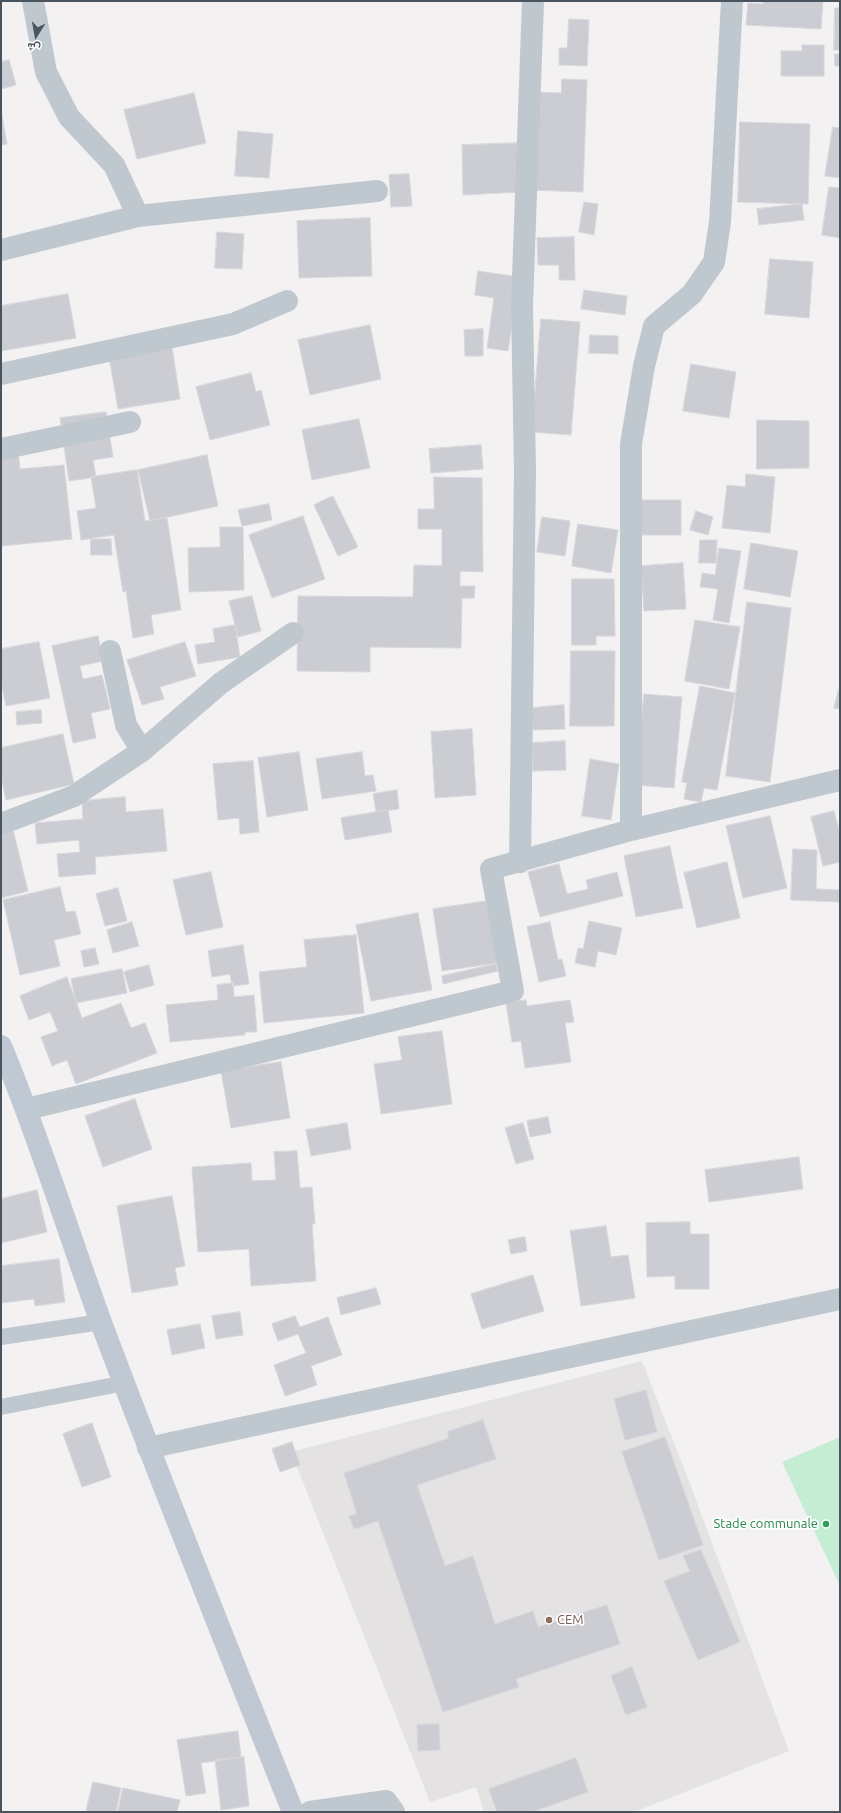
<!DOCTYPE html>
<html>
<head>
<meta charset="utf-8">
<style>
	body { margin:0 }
	#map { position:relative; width:841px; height:1813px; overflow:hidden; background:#f3f1f1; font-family:Ubuntu,Vazirmatn,sans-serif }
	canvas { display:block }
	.frame { position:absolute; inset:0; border:2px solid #4a545e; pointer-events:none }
	.north { position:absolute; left:16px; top:16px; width:40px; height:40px; -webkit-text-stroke:3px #fff; paint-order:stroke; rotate:191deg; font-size:11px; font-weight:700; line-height:16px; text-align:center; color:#4a545e }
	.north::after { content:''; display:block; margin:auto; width:14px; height:18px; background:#4a545e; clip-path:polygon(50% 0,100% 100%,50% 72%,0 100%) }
</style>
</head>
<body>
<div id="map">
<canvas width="841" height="1813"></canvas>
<div class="frame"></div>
<div class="north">ش</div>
</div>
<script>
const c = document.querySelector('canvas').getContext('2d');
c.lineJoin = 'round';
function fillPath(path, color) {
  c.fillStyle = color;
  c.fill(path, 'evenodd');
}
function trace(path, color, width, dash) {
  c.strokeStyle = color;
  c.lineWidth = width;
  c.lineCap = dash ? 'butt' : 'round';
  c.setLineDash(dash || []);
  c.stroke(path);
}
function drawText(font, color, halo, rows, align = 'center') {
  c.font = font + ' Ubuntu,sans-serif';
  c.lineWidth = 3.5;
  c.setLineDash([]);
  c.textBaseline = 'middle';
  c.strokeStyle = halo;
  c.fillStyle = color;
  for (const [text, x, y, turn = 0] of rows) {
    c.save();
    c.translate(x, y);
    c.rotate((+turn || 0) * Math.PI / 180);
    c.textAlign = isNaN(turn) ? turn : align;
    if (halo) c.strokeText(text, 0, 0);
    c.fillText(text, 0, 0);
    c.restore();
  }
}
const education = new Path2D(`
	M642,1361L692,1489L789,1751L634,1812H484L476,1787L430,1802L291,1452Z`);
const green = new Path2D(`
	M840,1437V1586L782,1462Z`);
const building = new Path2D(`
	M763,1H823L821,29L746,25L748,3L763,4Z
	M835,8H840V50H834Z
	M569,19L589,20L587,66L559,65V48H567Z
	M802,45H824V76H781V51H802Z
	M835,54H840V66H835Z
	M9,60L16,85L1,89V62Z
	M562,79L587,80L583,192L530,190L533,92L561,93Z
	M194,93L206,143L137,159L124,110Z
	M1,110L7,144L1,145Z
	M740,122L810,124L808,204L738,202Z
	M833,127L840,128V178L825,176Z
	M238,131L273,134L269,178L235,176Z
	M518,143L520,192L463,195L462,145Z
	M409,174L412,206L391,207L389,175Z
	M829,187L840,188V238L822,235Z
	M584,202L598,204L594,235L579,232Z
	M802,204L804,220L759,225L757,209Z
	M370,218L372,276L299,278L297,221Z
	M217,232L244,234L242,269L215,268Z
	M574,237L575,280H559V265H538L537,238Z
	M770,259L813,262L809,318L765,314Z
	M478,271L519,277L508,351L487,348L494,298L475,295Z
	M584,290L627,296L625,315L581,309Z
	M68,294L76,338L1,351V306Z
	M541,319L580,322L571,435L532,432Z
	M370,325L381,379L310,395L298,340Z
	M483,329V356H465L464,330Z
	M590,335L618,336V354L589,353Z
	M172,347L180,399L118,409L109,357Z
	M691,364L736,372L729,418L683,411Z
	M251,373L256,392L261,390L270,425L210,440L196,387Z
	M106,412L113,457L93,460L96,477L69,481L60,418Z
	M359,419L370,468L312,480L302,430Z
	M757,420L809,421V468L757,469Z
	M481,445L483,469L431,473L429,449Z
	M18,451L20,469L64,465L72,539L1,546V452Z
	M207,455L218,506L150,521L138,470Z
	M137,470L145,521L167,518L181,610L151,615L154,634L133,638L126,591L123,592L114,535L81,540L77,511L96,508L91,477Z
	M746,474L775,477L770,533L722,528L727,485L745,487Z
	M434,477L482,478L483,572L460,571V586H475L474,598H462L461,648L370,647V672L297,671L298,596L413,597L414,565L442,566V529H418V509H434Z
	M333,496L358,547L338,556L314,505Z
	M642,500H681V535H642Z
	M269,504L272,520L242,526L238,510Z
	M696,511L713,517L708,535L690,530Z
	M303,516L325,579L272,598L249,535Z
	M542,517L570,521L565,556L537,552Z
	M578,524L618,530L611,573L572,566Z
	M220,527H243L244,590L189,592L188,548L220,547Z
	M91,539H111L112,555H91Z
	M700,540H717L716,563H699Z
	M751,543L798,551L790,597L744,589Z
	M719,548L741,551L729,623L713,620L718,589L700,587L702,573L715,575Z
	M683,563L686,609L644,611L641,566Z
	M572,579H614L615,636H596V645H572Z
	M252,596L261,631L238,637L229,601Z
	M747,602L791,608L770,782L726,776Z
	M695,620L740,627L729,689L685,681Z
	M235,625L240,657L198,664L195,645L215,642L213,629Z
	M98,636L103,661L80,666L83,679L102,675L110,709L91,713L96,738L73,743L52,646Z
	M39,642L50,698L6,706L1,682V649Z
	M185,642L196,676L160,687L164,699L142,705L127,660Z
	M571,651H615L614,726H570Z
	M700,686L735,693L717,790L704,788L701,802L684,799L687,783L682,782Z
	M839,689H840V709L834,708Z
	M644,694L682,697L674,788L636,785Z
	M564,705L565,729L533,730L531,708Z
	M41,710L42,723L17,725L16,712Z
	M472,729L476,795L435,798L431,732Z
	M63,734L74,784L6,800L1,775V748Z
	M565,741L566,770L533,771L532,743Z
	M299,752L308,810L267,817L258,758Z
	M362,752L365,776L373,775L376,791L322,799L316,759Z
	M590,759L619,764L611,820L582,816Z
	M253,761L259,832L240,834L239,818L218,820L213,764Z
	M397,790L399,809L376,812L373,794Z
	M125,797L126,812L163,809L167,851L95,857L96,874L59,877L57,854L80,852L79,840L37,844L35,823L83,819L82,801Z
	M388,810L392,832L345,840L341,818Z
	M834,811L840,834V862L823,866L811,817Z
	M770,816L787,888L743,898L726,826Z
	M13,830L28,891L1,898V833Z
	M670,846L683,908L636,917L624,856Z
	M793,849L817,850L816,889L840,890V902L791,900Z
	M727,862L740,918L697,928L684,873Z
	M559,864L567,894L588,889L586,880L617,872L623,896L540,917L528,872Z
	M211,872L223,927L186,935L173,880Z
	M60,887L66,912L75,911L81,934L54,940L60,966L20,975L3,900Z
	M118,888L127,921L105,926L96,894Z
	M494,900L504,962L442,971L433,909Z
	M418,913L432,990L371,1001L356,925Z
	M589,921L622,928L616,955L598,951L595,967L575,963L578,948L583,949Z
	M132,922L139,946L113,953L107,930Z
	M550,922L558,960L562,959L566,976L539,982L527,927Z
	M356,935L364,1013L264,1023L259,972L307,967L304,940Z
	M243,945L249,984L232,986L230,974L212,977L208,951Z
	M95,948L99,964L84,967L81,951Z
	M496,964L498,971L443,984L442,976Z
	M149,965L154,985L130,992L124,972Z
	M122,969L127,993L76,1003L71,979Z
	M67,977L82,1018L121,1003L131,1028L145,1023L157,1053L76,1084L67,1060L52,1066L41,1037L58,1031L50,1012L29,1020L20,996Z
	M233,983L234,997L254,995L257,1032H245V1035L170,1042L166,1005L218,1000L217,985Z
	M526,1000L527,1006L570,1000L574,1022L565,1023L571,1062L525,1068L521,1041L512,1042L506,1003Z
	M442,1031L452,1104L381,1114L374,1064L402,1060L398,1037Z
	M281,1062L290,1118L231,1128L221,1071Z
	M135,1099L152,1149L103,1167L85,1116Z
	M548,1117L551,1133L530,1137L527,1121Z
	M347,1123L351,1149L311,1156L306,1130Z
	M523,1123L534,1159L516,1164L505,1128Z
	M297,1151L300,1188L312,1187L315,1224H312L316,1281L251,1286L249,1249L198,1252L192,1167L251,1163L252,1181L276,1180L274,1152Z
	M799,1157L803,1189L709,1202L705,1170Z
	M37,1190L47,1232L1,1243V1199Z
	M172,1196L185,1266L175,1268L178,1285L132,1293L117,1206Z
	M690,1222V1234H709V1289H675V1276L647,1277L646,1223Z
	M606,1226L611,1257L628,1255L635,1298L581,1306L570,1231Z
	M525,1237L527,1251L511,1254L508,1240Z
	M59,1259L65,1302L35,1306L34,1299L1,1303V1266Z
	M533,1275L544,1311L482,1329L471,1294Z
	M376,1288L381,1304L341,1315L337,1298Z
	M240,1312L243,1335L216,1339L212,1316Z
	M295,1316L300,1327L328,1317L342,1355L311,1366L317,1385L285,1396L274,1365L306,1353L298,1334L278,1341L272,1324Z
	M200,1324L205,1348L172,1355L167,1330Z
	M646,1390L657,1432L625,1440L614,1399Z
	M483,1420L496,1459L417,1485L445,1566L473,1556L495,1624L533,1611L538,1627L607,1605L620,1644L516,1679L519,1687L443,1712L378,1521L354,1529L349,1516L357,1514L344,1473L449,1438L447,1432Z
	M92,1423L111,1477L82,1487L63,1434Z
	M665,1437L703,1545L659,1560L622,1452Z
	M292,1442L300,1465L280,1472L272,1449Z
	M701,1550L740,1642L698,1660L664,1581L690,1571L683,1556Z
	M632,1667L647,1707L626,1715L611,1676Z
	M439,1724L440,1750L418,1751L417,1725Z
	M238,1731L241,1757L201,1763L206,1793L186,1796L177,1740Z
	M244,1757L249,1806L221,1810L215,1760Z
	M576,1758L588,1792L532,1812H497L489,1789Z
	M93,1782L121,1788L116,1812H86Z
	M123,1788L180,1800L177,1812H118Z`);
const lane = new Path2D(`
	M1,1337L101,1322
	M1,1407L125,1383`);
const street = new Path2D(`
	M33,1L46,72L69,117L114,165L138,216
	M1,250L138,216L377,191
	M1,374L233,324L287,301
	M1,449L130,422
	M110,651L126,725L142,751
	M1,824L74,796L142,751L221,683L293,633
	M631,830V444L644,366L654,326L692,294L714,262L720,222L732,1
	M520,862L525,471L522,305L533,1
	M27,1109L513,991L491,869L631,830L840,780
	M148,1448L840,1299
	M310,1812L386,1801L394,1812`);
const secondary = new Path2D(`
	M1,1046C39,1137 68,1232 102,1325C163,1488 228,1650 293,1812`);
const markers = [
	[826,1524,4,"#2e9e5b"],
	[549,1620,4,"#8d6e63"]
];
const leisureNames = [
	["Stade communale",818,1524]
];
const educationNames = [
	["CEM",557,1620]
];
fillPath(education, '#e4e2e3');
fillPath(green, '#c4edd4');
fillPath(building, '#cccdd3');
trace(building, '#d6d7dc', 1);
trace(lane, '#c0c8cf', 16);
trace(street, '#c0c8cf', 22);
trace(secondary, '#c0c9d3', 22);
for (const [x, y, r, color] of markers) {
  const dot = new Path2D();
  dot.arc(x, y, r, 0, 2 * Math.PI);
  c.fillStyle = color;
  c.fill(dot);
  trace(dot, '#fff', 1.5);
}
drawText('13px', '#27864d', '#fff', leisureNames, 'right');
drawText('13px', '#785e54', '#fff', educationNames, 'left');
</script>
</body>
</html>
